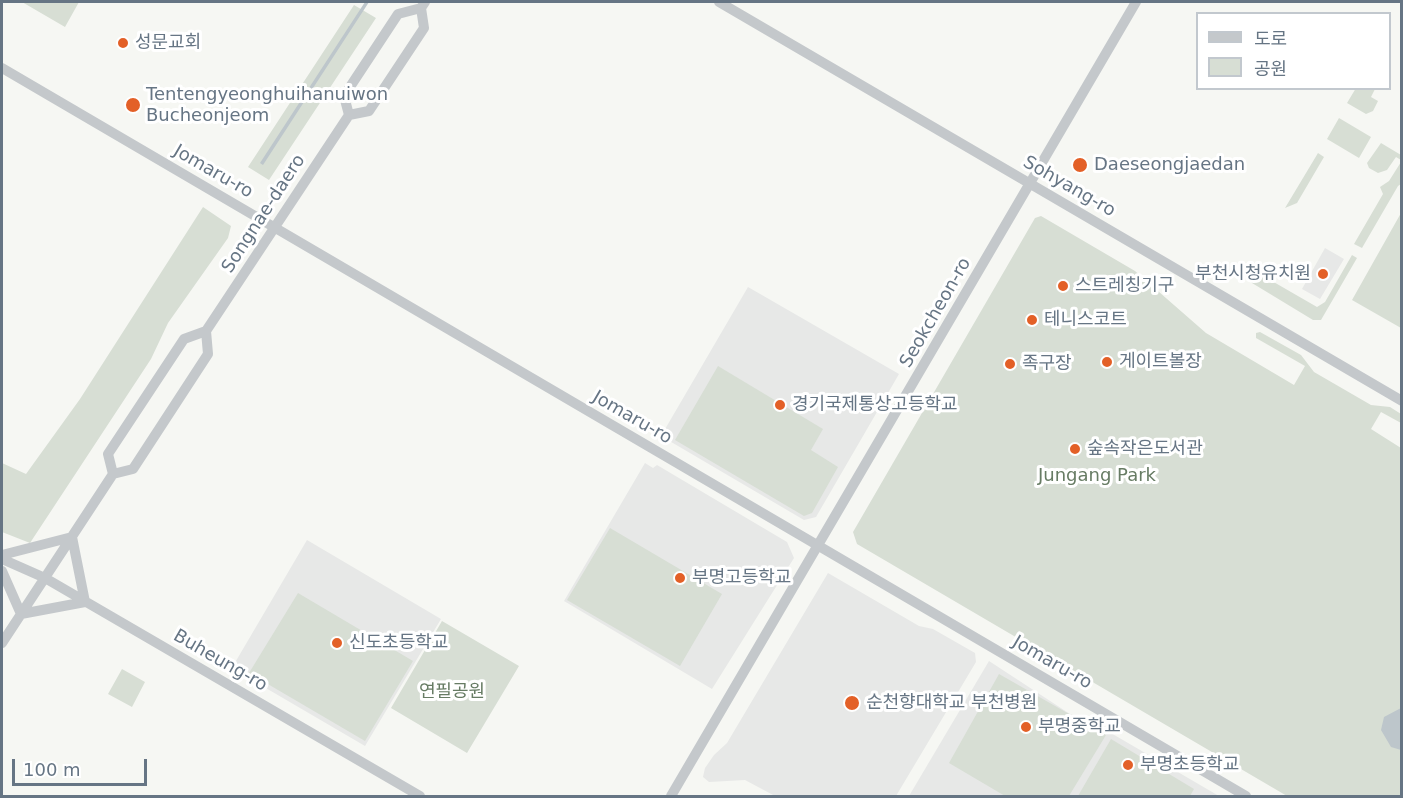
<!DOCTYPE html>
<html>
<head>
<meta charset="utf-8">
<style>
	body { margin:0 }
	#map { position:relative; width:1403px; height:798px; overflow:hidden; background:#f6f7f3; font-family:"DejaVu Sans","Noto Sans KR",sans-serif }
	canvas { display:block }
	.frame { position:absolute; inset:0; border:3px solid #667584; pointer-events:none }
	.legend { position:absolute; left:1196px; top:12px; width:195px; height:78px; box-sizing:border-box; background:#fff; border:2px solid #c2c8ce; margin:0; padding:8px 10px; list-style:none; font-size:18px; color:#667584 }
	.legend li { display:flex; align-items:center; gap:12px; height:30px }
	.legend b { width:30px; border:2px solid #c2c8ce }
	.scale { position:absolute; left:12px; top:759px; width:135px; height:27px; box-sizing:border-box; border:3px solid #667584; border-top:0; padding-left:8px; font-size:18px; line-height:21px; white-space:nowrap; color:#667584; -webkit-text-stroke:4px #fff; paint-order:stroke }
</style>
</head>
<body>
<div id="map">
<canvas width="1403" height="798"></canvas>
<div class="frame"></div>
<ul class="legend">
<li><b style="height:8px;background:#c4c8cb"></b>도로</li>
<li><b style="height:16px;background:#d7ded4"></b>공원</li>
</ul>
<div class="scale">100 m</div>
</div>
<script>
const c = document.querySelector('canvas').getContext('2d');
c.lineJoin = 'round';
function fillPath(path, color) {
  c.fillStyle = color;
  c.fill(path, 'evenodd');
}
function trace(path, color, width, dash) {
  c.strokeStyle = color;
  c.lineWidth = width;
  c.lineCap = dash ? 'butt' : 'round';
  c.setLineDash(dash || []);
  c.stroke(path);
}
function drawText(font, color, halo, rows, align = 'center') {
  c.font = font + ' "DejaVu Sans","Noto Sans KR",sans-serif';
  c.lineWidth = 6;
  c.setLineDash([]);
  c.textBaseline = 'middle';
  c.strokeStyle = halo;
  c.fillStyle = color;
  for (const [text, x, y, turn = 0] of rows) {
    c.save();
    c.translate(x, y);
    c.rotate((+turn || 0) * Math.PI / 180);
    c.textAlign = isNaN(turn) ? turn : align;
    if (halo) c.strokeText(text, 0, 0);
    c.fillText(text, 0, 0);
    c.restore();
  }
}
const built = new Path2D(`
	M1325,248L1344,259L1320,299L1302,289Z
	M748,287L899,374L816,517L804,520L661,436Z
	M645,463L653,468L657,465L787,542L794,558L712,689L564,601Z
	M307,540L441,619L365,746L235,670L233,666Z
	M828,573L919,626L933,629L975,653L976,662L896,796H775L745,780L709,782L703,777L705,768L714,755L727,743Z
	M989,661L1070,714L1092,722L1219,796H909Z`);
const green = new Path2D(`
	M22,2H79L65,27Z
	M354,5L376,18L269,180L248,167Z
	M1356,88L1375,89L1371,97L1378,101L1373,111L1366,114L1347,103Z
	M1339,118L1371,137L1359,158L1327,139Z
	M1381,143L1401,155V160L1396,157L1387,170L1378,173L1369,168L1367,163Z
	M1318,153L1324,157L1297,203L1285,208Z
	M1401,162V184L1398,186L1362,248L1354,244L1383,194L1380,187L1389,181Z
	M203,207L231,226L228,238L168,323L151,359L30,543L2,532V463L26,474L80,399Z
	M1401,213H1402L1401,328L1352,300Z
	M1041,216L1135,271L1206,333L1294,385L1305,366L1256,338V333L1260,332L1301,355L1314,372L1371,405L1390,407L1401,414V423L1381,412L1371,429L1401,448V796H1287L857,544L853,532L1035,218Z
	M1352,255L1357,258L1321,320H1313L1252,283L1247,276L1253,266L1265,277L1317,307L1325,302Z
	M718,366L823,429L811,450L838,467L812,513L804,516L675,440Z
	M610,528L722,594L680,666L567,600Z
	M298,593L413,661L365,741L249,673Z
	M442,621L519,666L467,753L391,708Z
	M122,669L145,682L132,707L108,694Z
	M999,674L1106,735L1069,796H1005L949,763Z
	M1111,739L1194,789L1190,796H1078Z`);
const water = new Path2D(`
	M365,2H369L263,165L260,163Z
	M1401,708H1402L1401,750L1391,747L1381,730L1384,717Z`);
const minor = new Path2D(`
	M719,2L1402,401
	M2,68L1246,796
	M349,115L344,96L398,14L421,8
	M113,474L108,454L184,339L206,331L349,115L369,111L424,28L421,8L425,2
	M2,555L72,537L85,602
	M2,559L45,578L420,796
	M2,571L21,614
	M21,614L85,602
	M2,643L113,474L133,469L208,354L206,331
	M671,796L1136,2`);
const markers = [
	[123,43,6,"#e36027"],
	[133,105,8,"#e36027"],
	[1080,165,8,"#e36027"],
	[1323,274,6,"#e36027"],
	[1063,286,6,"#e36027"],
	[1032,320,6,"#e36027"],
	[1107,362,6,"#e36027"],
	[1010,364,6,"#e36027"],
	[780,405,6,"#e36027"],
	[1075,449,6,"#e36027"],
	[680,578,6,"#e36027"],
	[337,643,6,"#e36027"],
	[852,703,8,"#e36027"],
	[1026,727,6,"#e36027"],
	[1128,765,6,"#e36027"]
];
const poiNames = [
	["성문교회",135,43],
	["Tentengyeonghuihanuiwon",146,95],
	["Bucheonjeom",146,116],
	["Daeseongjaedan",1094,165],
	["부천시청유치원",1311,274,"right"],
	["스트레칭기구",1075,286],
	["테니스코트",1044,320],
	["게이트볼장",1119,362],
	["족구장",1022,364],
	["경기국제통상고등학교",792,405],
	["숲속작은도서관",1087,449],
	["부명고등학교",692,578],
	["신도초등학교",349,643],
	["순천향대학교 부천병원",866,703],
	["부명중학교",1038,727],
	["부명초등학교",1140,765]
];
const streetNames = [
	["Jomaru-ro",213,172,30],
	["Sohyang-ro",1069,187,30],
	["Songnae-daero",264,214,-57],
	["Seokcheon-ro",936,313,-60],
	["Jomaru-ro",632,418,30],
	["Buheung-ro",220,661,30],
	["Jomaru-ro",1052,663,30]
];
const parkNames = [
	["Jungang Park",1097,476],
	["연필공원",452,692]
];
fillPath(built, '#e7e8e7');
fillPath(green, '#d7ded4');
fillPath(water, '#bdc6cb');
trace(minor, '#c4c8cb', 10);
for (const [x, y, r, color] of markers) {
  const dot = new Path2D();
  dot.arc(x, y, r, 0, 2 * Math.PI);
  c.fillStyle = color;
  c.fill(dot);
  trace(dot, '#fff', 2);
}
drawText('18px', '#667584', '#fff', poiNames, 'left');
drawText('18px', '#667584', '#fff', streetNames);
drawText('18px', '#677c64', '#fff', parkNames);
</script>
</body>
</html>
